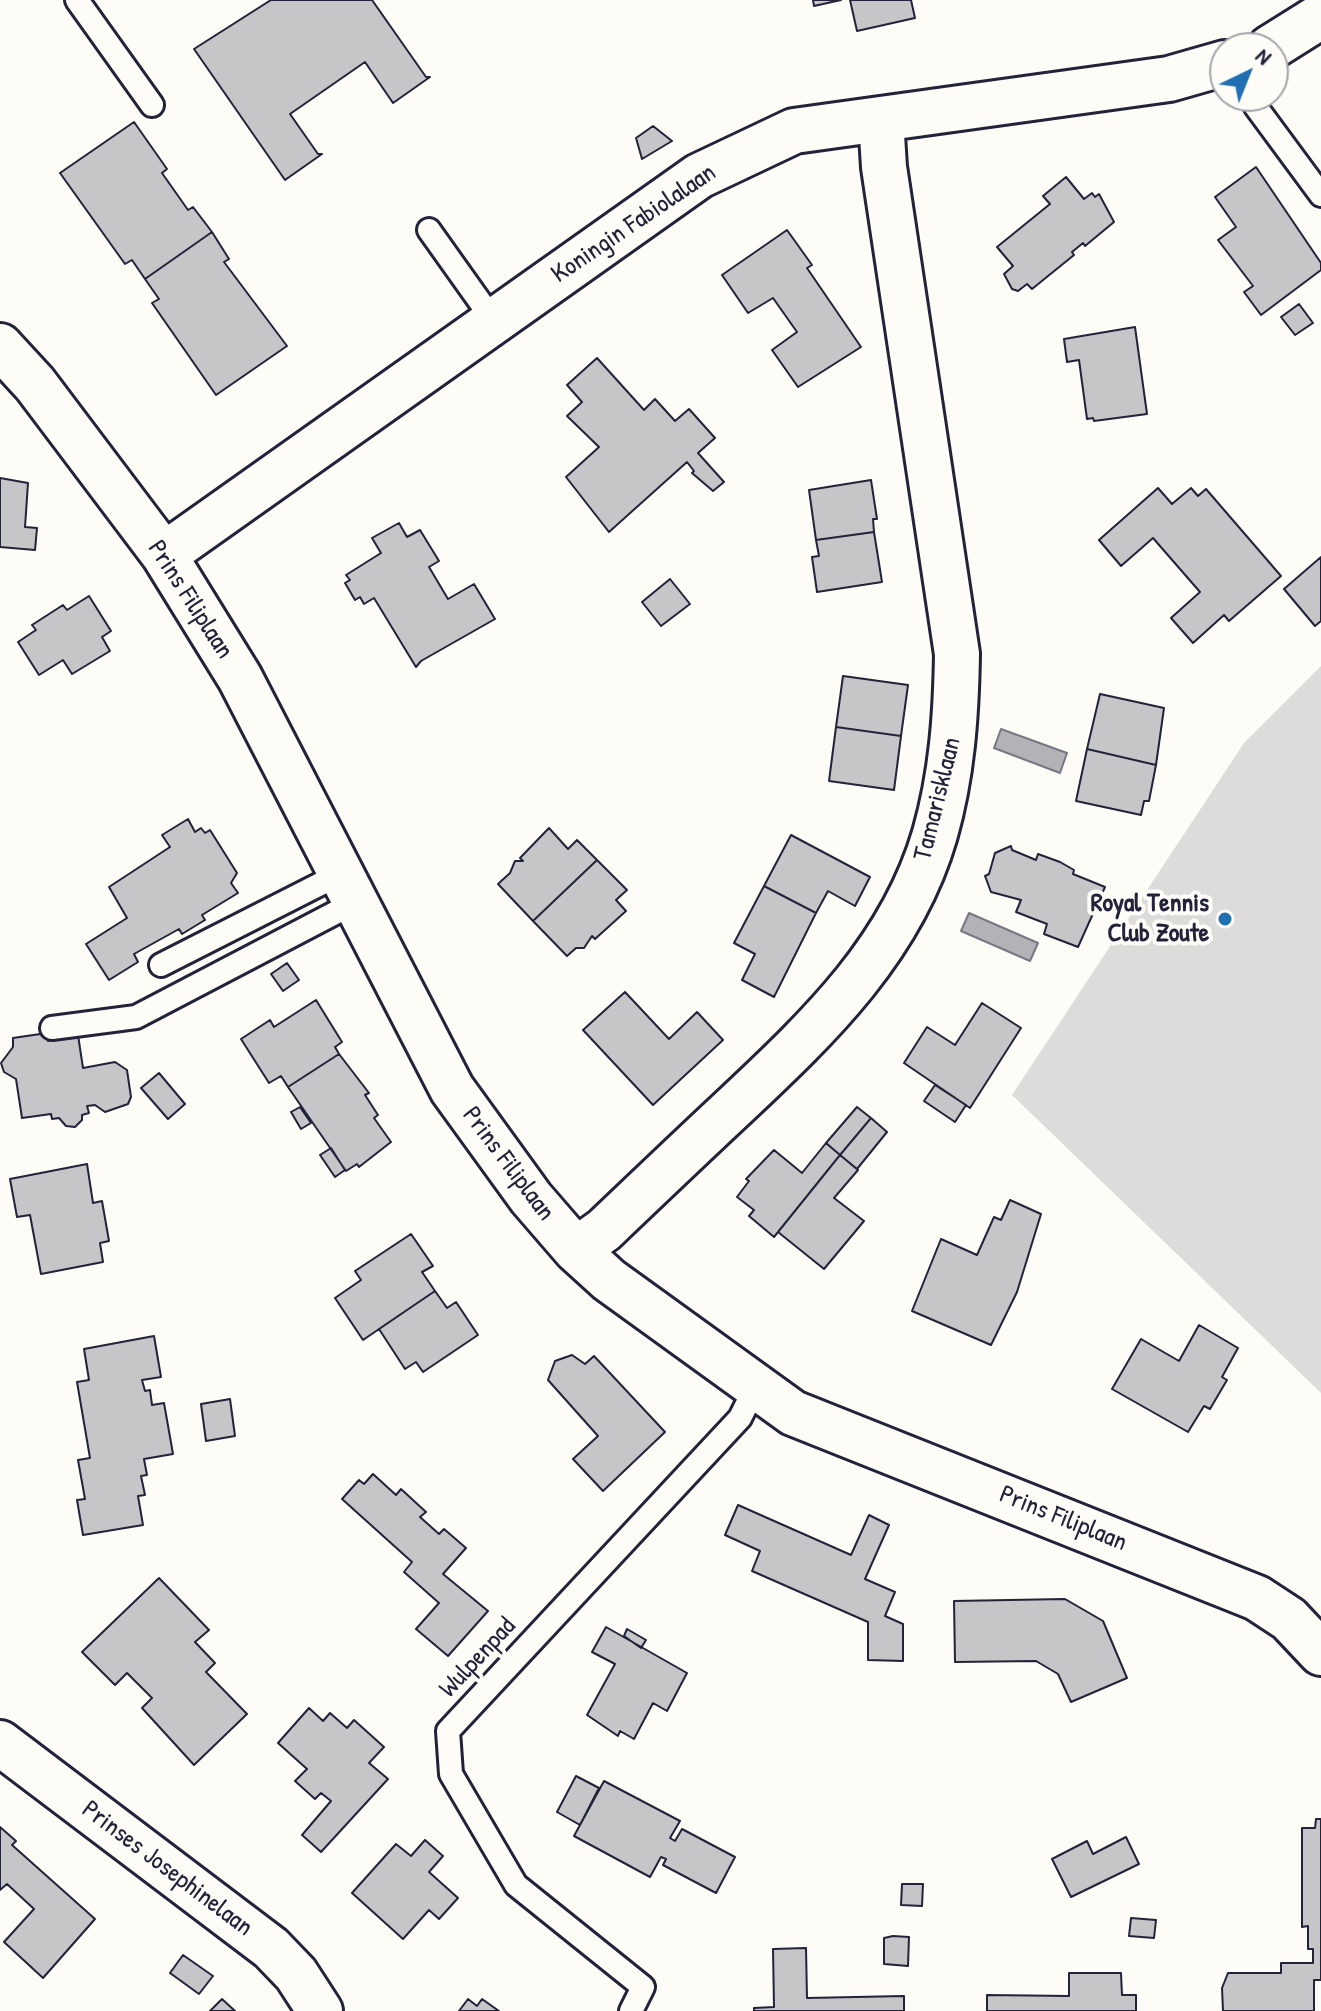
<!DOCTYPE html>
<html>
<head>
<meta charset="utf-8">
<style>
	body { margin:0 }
	#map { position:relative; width:1321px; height:2011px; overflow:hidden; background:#fdfcf7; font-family:"Patrick Hand",sans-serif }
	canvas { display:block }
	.north { position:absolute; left:1209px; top:32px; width:80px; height:80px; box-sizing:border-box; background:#fdfcf7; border:2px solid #a5a5ac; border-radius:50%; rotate:43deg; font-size:22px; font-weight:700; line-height:32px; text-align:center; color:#22223b }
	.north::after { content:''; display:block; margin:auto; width:28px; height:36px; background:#1f6fb2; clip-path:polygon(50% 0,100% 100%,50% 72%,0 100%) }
</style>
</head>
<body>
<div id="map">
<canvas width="1321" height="2011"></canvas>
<div class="north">N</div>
</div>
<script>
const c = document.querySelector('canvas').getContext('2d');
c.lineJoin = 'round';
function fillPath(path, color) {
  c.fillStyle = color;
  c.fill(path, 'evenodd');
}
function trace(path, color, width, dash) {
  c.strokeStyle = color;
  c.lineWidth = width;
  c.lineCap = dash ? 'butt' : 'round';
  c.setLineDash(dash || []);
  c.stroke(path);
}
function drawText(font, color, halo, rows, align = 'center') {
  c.font = font + ' "Patrick Hand",sans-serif';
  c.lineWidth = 8;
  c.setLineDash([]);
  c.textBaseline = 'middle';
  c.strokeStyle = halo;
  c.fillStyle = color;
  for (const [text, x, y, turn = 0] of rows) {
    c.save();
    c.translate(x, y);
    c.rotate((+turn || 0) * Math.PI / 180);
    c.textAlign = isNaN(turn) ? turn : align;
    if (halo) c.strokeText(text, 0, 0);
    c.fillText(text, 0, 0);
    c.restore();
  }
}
const green = new Path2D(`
	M1321,666V1393L1012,1095L1244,743Z`);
const water = new Path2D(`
	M1001,729L1067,753L1060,773L994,748Z
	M969,913L1038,943L1030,961L961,931Z`);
const building = new Path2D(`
	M271,0H372L426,77H430L393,103L365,62L290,114L318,154H322L285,180L194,49Z
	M813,0H841L814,6Z
	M850,0H911L915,18L857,31Z
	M134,122L167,169L162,173L188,210L193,207L212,232L145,279L132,260L125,264L60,173Z
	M653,126L672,141L642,159L636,138Z
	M1256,167L1321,263V270L1261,315L1244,292L1253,286L1218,240L1236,227L1215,197Z
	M1066,177L1084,199L1092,193L1095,197L1099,194L1114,222L1085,246L1083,243L1072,252L1074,255L1032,289L1027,284L1018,291L1012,289L1004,274L1013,266L997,247L1050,204L1043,196Z
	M787,230L812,265L807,268L861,347L798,387L772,350L797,332L773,298L748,313L722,275Z
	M212,232L229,259L224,262L287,346L216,395L152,303L159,299L145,279Z
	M1299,304L1313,323L1295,335L1281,317Z
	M1135,327L1147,414L1094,421L1093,418L1087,419L1079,360L1067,362L1064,339Z
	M597,358L644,410L655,399L675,421L689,409L715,438L698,453L724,482L713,491L692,473L694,471L687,462L609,532L566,477L599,447L567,416L582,402L567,385Z
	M0,478L28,483L25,527L37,528L35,550L0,547Z
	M871,480L877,519H873L874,532L816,540L809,490Z
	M1158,488L1172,504L1191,488L1198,496L1206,489L1281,576L1229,621L1224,615L1193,643L1171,618L1200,592L1153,538L1121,566L1099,540Z
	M399,523L407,537L420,530L439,561L429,567L448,599L474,584L495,619L421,661L416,667L374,598L364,604L360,597L355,600L345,583L350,580L346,575L381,553L372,538Z
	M874,532L882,582L817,592L812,557L819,556L816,540Z
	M1321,557V621L1315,626L1284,589Z
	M670,579L690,604L661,626L642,602Z
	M89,596L111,631L102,637L110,651L72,674L63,660L39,675L18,642L36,630L32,625L63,605L67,610Z
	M843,676L908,685L901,736L836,727Z
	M1100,694L1164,708L1156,765L1087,749Z
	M836,727L901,736L894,790L829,781Z
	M1087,749L1156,765L1149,801H1144L1141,815L1076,801Z
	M188,819L195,832L201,828L205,833L210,830L237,873L231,883L238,893L202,915L205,920L182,934L179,929L134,954L138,962L109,980L86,944L127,918L109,887L170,847L162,835Z
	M549,828L568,849L577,840L597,860L533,921L498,884L510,873L515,861H523L520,858Z
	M791,835L870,877L855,906L828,891L816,913L764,886Z
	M1011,846L1012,850L1036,860L1038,854L1060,862L1074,870L1073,874L1105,887L1078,947L1044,934L1047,924L1016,912L1021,900L991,892L985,876L989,874L995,853Z
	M597,860L627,890L616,900L626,911L595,939L592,936L584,948H576L567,956L533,921Z
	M764,886L816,913L774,997L742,980L755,954L734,943Z
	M287,963L299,980L283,991L271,974Z
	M625,992L669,1039L697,1012L723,1040L653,1105L583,1030Z
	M316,1000L342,1042L335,1047L339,1054L288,1087L281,1076L269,1083L241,1039L270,1020L274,1027Z
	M982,1003L1021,1028L970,1108L904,1063L927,1027L955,1045Z
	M47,1033L48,1041L78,1035L83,1068L115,1062L127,1070L131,1097L128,1104L105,1112L95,1105L87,1106L89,1113L82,1115V1120L75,1127L66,1126L59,1118L52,1119L51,1114L22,1118L16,1079L4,1072L1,1063L13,1047V1038Z
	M339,1054L369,1093L365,1095L378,1115L374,1118L391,1142L359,1167L357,1164L346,1171L288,1087Z
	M159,1073L185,1104L168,1119L141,1088Z
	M935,1085L966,1105L955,1122L924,1101Z
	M300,1107L311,1123L301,1129L291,1112Z
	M857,1107L871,1118L840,1155L826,1143Z
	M871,1118L887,1132L857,1169L840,1155Z
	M826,1143L840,1155L774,1237L749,1216L754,1210L737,1197L749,1181L746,1179L774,1150L802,1173Z
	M331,1148L345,1170L335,1177L320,1155Z
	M840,1155L858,1170L834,1198L864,1221L824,1269L778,1232Z
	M87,1164L93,1203L102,1201L109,1241L100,1243L103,1262L41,1274L30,1215L17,1217L10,1179Z
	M1010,1200L1041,1214L1017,1292L991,1345L912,1311L941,1239L977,1255L994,1217L1001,1220Z
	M411,1234L433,1266L422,1272L435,1291L363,1340L335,1298L361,1280L355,1271Z
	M435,1291L447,1308L456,1302L478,1335L423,1372L416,1362L405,1369L379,1329Z
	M1199,1325L1238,1348L1222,1377L1227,1380L1210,1409L1204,1406L1188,1432L1112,1389L1141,1339L1179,1361Z
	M154,1336L161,1377L142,1380L145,1391L150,1390L152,1405L164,1403L173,1454L144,1459L147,1475L141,1476L145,1495L138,1496L143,1525L83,1535L77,1500L85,1499L78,1460L90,1458L77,1382L89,1380L84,1349Z
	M572,1355L585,1364L594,1356L665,1432L603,1491L573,1459L598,1436L548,1380L555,1361Z
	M230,1399L235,1436L206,1441L201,1404Z
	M373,1474L396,1495L401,1489L426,1512L420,1517L439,1534L444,1529L466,1548L443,1574L488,1611L448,1656L416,1629L439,1603L404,1572L412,1562L342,1499L359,1480L364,1484Z
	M738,1505L851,1555L869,1515L889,1525L865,1579L895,1592L885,1616L903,1624V1661L868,1660V1622L752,1571L760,1551L725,1535Z
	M159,1578L209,1630L195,1642L215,1663L206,1672L247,1714L194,1765L142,1708L152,1698L127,1673L115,1685L82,1652Z
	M1065,1599L1103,1621L1127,1678L1071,1702L1058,1674L1036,1661L955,1662L954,1601Z
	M606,1627L687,1673L667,1711L653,1703L634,1739L620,1731L618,1736L587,1715L615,1664L592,1652Z
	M627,1629L646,1640L641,1648L624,1636Z
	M309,1708L323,1721L330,1713L347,1728L354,1720L384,1747L369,1763L388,1779L321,1852L302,1835L331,1801L321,1793L315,1799L295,1781L307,1769L278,1743Z
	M576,1776L599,1788L580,1825L557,1812Z
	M604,1781L680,1821L670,1838L675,1841L682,1829L735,1857L716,1893L663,1865L666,1859L661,1857L650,1877L574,1836Z
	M1316,1819H1321V1980H1314V2011H1223L1222,1988L1228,1973H1281V1963H1313V1949H1308V1926L1302,1927V1828H1315Z
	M0,1827L16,1841L12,1845L95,1919L43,1978L4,1942L34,1909L7,1884L0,1890Z
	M1126,1837L1139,1864L1071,1897L1052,1859L1087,1841L1093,1854Z
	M425,1840L443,1856L429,1872L458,1898L439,1919L429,1910L403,1939L352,1893L396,1844L411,1856Z
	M902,1884H923L922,1906L901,1905Z
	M1131,1918L1156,1920L1154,1938L1129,1936Z
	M893,1936L909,1937L908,1966L884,1964V1938Z
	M806,1948L807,1998L904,1996V2011H754V2008L774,2007L773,1949Z
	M183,1955L213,1976L199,1994L170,1973Z
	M1069,1973H1121L1122,1995H1136V2011H987V1995L1069,1996Z
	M222,1999L235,2011H210Z
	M468,1999L477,2006L482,1999L499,2011H459Z`);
const service = new Path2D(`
	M77,0L152,105
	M1252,96L1256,107L1321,195
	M429,230L493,320
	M161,965L340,874
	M52,1028L136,1017L354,903
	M631,2011L643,1987L516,1885L451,1774L448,1731L740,1418L755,1388`);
const minor = new Path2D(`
	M1270,48L1321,16
	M0,346L35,384L164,555L240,678L452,1089L531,1198L576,1250L609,1280L793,1413L1257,1598L1289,1619L1321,1653
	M164,555L699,176L794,131L1169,79L1225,63
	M576,1250L604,1230C648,1188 692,1146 736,1105C820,1026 902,948 935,834C952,774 956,716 957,654L884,167L881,119
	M0,1743L271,1948L296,1974L320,2011`);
const markers = [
	[1225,919,8,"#1f6fb2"]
];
const streetNames = [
	["Koningin Fabiolalaan",634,224,-34],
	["Prins Filiplaan",190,600,57],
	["Tamarisklaan",938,799,-76],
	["Prins Filiplaan",508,1164,53],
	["Prins Filiplaan",1063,1519,22],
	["Wulpenpad",478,1658,-47],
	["Prinses Josephinelaan",167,1869,37]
];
const poiNames = [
	["Royal Tennis",1209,904],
	["Club Zoute",1209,934]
];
fillPath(green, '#dddcdb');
fillPath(water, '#b2b2b7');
trace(water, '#787885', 2);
fillPath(building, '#c6c6c8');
trace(building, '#22223b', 2);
trace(service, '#22223b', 28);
trace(minor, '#22223b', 50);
trace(service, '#fdfcf7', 22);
trace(minor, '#fdfcf7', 44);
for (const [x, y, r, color] of markers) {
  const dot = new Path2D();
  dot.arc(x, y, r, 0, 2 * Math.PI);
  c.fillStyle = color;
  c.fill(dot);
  trace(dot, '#fdfcf7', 3);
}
drawText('26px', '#22223b', '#fdfcf7', streetNames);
drawText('bold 26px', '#22223b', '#fdfcf7', poiNames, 'right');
</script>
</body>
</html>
